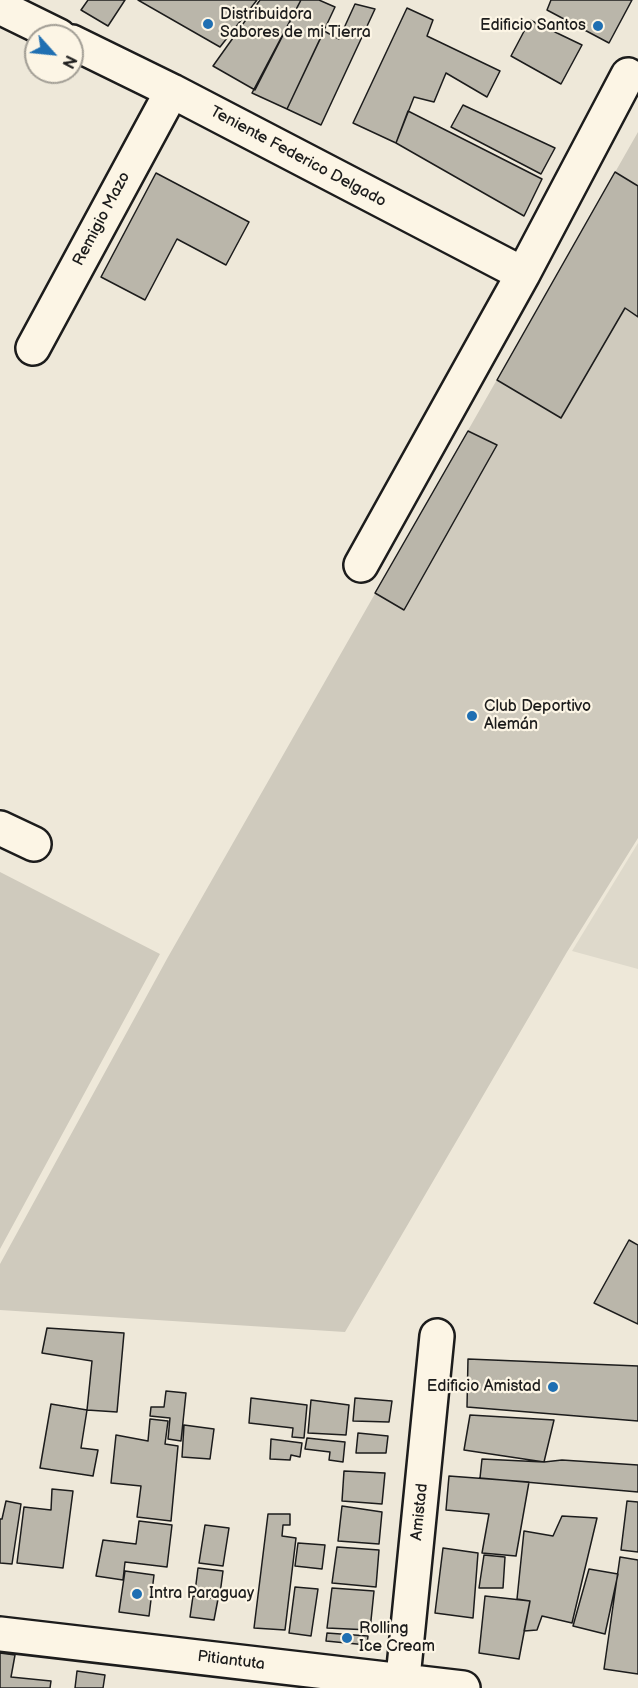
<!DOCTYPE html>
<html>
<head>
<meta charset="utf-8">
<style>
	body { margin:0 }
	#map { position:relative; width:638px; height:1688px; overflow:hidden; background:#eee8d9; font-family:"Balsamiq Sans",sans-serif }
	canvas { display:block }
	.north { position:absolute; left:24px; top:24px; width:60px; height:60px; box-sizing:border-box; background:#fcf5e5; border:2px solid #a29e95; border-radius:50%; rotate:117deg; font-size:16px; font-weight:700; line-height:24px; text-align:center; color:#1c1c1c }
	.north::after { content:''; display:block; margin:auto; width:21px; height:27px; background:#1f6fb2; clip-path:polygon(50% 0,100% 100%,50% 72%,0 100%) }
</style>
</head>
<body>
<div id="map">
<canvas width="638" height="1688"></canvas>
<div class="north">N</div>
</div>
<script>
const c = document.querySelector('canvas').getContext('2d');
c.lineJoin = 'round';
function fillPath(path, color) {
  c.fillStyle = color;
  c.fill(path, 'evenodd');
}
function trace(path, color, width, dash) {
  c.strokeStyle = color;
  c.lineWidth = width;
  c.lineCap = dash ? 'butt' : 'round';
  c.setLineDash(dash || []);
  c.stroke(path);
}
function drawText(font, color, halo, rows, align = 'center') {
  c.font = font + ' "Balsamiq Sans",sans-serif';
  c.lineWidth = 4.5;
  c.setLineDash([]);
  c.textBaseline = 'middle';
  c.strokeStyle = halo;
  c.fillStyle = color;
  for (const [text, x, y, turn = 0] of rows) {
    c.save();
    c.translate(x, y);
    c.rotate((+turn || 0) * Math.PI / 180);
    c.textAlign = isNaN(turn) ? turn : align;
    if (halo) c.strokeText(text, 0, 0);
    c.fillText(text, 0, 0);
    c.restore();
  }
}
const built = new Path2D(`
	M638,843V969L572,951Z`);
const green = new Path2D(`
	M638,132V838L567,952L345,1332L0,1310V1264L168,957Z
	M0,872L160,954L0,1249Z`);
const building = new Path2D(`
	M88,0H125L108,26L81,10Z
	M138,0H257L220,47Z
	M260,0H301L255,90L213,66Z
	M301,0H319L335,7L287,109L252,93Z
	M551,0H632L609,43L547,10Z
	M355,4L375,9L321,125L287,109L324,31L339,39Z
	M407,8L433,20L427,36L500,71L487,97L446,73L434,102L414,97L396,143L353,123Z
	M530,20L582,45L561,84L511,56Z
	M463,105L555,148L541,174L451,127Z
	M408,111L542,179L524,216L396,143Z
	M615,172L638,186V317L625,308L561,418L497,380Z
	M156,173L249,222L226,265L177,239L145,300L101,277Z
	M468,431L497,445L404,610L375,593Z
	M629,1240L638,1245V1324L594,1303Z
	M47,1328L124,1333L117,1412L87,1410L92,1361L42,1353Z
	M468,1359L638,1366V1421L467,1407Z
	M166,1391L186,1393L181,1441L168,1439L170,1418L150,1416L151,1407H164Z
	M251,1398L307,1405L304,1438L292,1437L293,1428L249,1423Z
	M355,1398L392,1401L389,1422L353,1421Z
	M311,1400L349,1405L346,1435L308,1433Z
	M51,1404L87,1410L81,1448L98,1450L93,1476L40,1468Z
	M470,1415L554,1420L544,1462L464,1450Z
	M150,1419L168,1421L165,1444L178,1446L171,1521L137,1517L141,1486L111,1483L116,1435L148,1441Z
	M184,1425L214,1429L210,1459L182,1457Z
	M358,1433L388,1436L386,1453H356Z
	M307,1438L345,1442L343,1462L329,1460L330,1452L305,1449Z
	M271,1439L302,1443L300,1457L291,1455L290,1460L270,1459Z
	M482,1459L544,1462L562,1460L638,1465V1492L480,1478Z
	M344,1471L385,1473L382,1504L342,1501Z
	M449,1476L529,1482L516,1556L482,1553L489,1514L446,1510Z
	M52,1489L73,1491L63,1568L17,1563L24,1507L51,1510Z
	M6,1501L21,1504L12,1564L0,1563V1519H2Z
	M627,1501L638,1502V1552L621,1550Z
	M342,1506L382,1512L379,1544L338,1541Z
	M268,1514H290V1525H283L282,1536L296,1538L285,1630L254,1628Z
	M562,1516L597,1518L572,1623L542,1616L537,1630L524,1631L530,1601L517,1599L524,1531L553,1536Z
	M139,1521L172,1525L167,1567L125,1562L123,1580L96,1576L103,1540L136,1544Z
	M205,1525L229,1528L223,1566L199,1563Z
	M298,1543L325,1545L322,1569L295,1566Z
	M337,1547L379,1550L376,1587L332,1583Z
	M443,1548L478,1553L473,1618L435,1613Z
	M484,1555L505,1557L503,1588H479Z
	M620,1557L638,1560V1674L604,1669Z
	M198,1568L223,1571L220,1594L195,1592Z
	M589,1569L618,1574L605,1634L573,1626Z
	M125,1571L154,1575L149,1616L119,1612Z
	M295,1587L318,1589L311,1636L289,1633Z
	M332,1588L374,1591L370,1630L327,1628Z
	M193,1596L218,1599L214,1620L190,1617Z
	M485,1596L530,1601L519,1659L479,1653Z
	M327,1633L368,1636L367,1645L326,1641Z
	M0,1653L15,1655L11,1677L51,1681L50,1688H0Z
	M77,1671L105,1675L103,1688H75Z`);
const minor = new Path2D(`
	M0,7L59,36
	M72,42L172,91L523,274
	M33,348L172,91
	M361,565L523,274L628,75
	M0,828L34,844
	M0,1634L463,1688
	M402,1688L437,1336`);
const markers = [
	[208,24,6,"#1f6fb2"],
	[598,26,6,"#1f6fb2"],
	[472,716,6,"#1f6fb2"],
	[553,1387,6,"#1f6fb2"],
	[137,1594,6,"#1f6fb2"],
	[347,1638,6,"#1f6fb2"]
];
const poiNames = [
	["Distribuidora",220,15],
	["Sabores de mi Tierra",220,33],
	["Edificio Santos",586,26,"right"],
	["Club Deportivo",484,707],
	["Alemán",484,725],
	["Edificio Amistad",541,1387,"right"],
	["Intra Paraguay",149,1594],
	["Rolling",359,1629],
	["Ice Cream",359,1647]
];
const streetNames = [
	["Teniente Federico Delgado",298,157,28],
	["Remigio Mazo",102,219,-62],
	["Amistad",420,1512,-84],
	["Pitiantuta",231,1661,7]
];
fillPath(built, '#ded9cb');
fillPath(green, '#cfcabd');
fillPath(building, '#bab6aa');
trace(building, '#1c1c1c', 1.5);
trace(minor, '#1c1c1c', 38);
trace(minor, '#fcf5e5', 33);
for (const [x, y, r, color] of markers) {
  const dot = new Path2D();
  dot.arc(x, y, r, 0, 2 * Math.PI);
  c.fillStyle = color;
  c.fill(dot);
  trace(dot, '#fcf5e5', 2);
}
drawText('16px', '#1c1c1c', '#fcf5e5', poiNames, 'left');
drawText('16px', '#1c1c1c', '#fcf5e5', streetNames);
</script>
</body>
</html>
